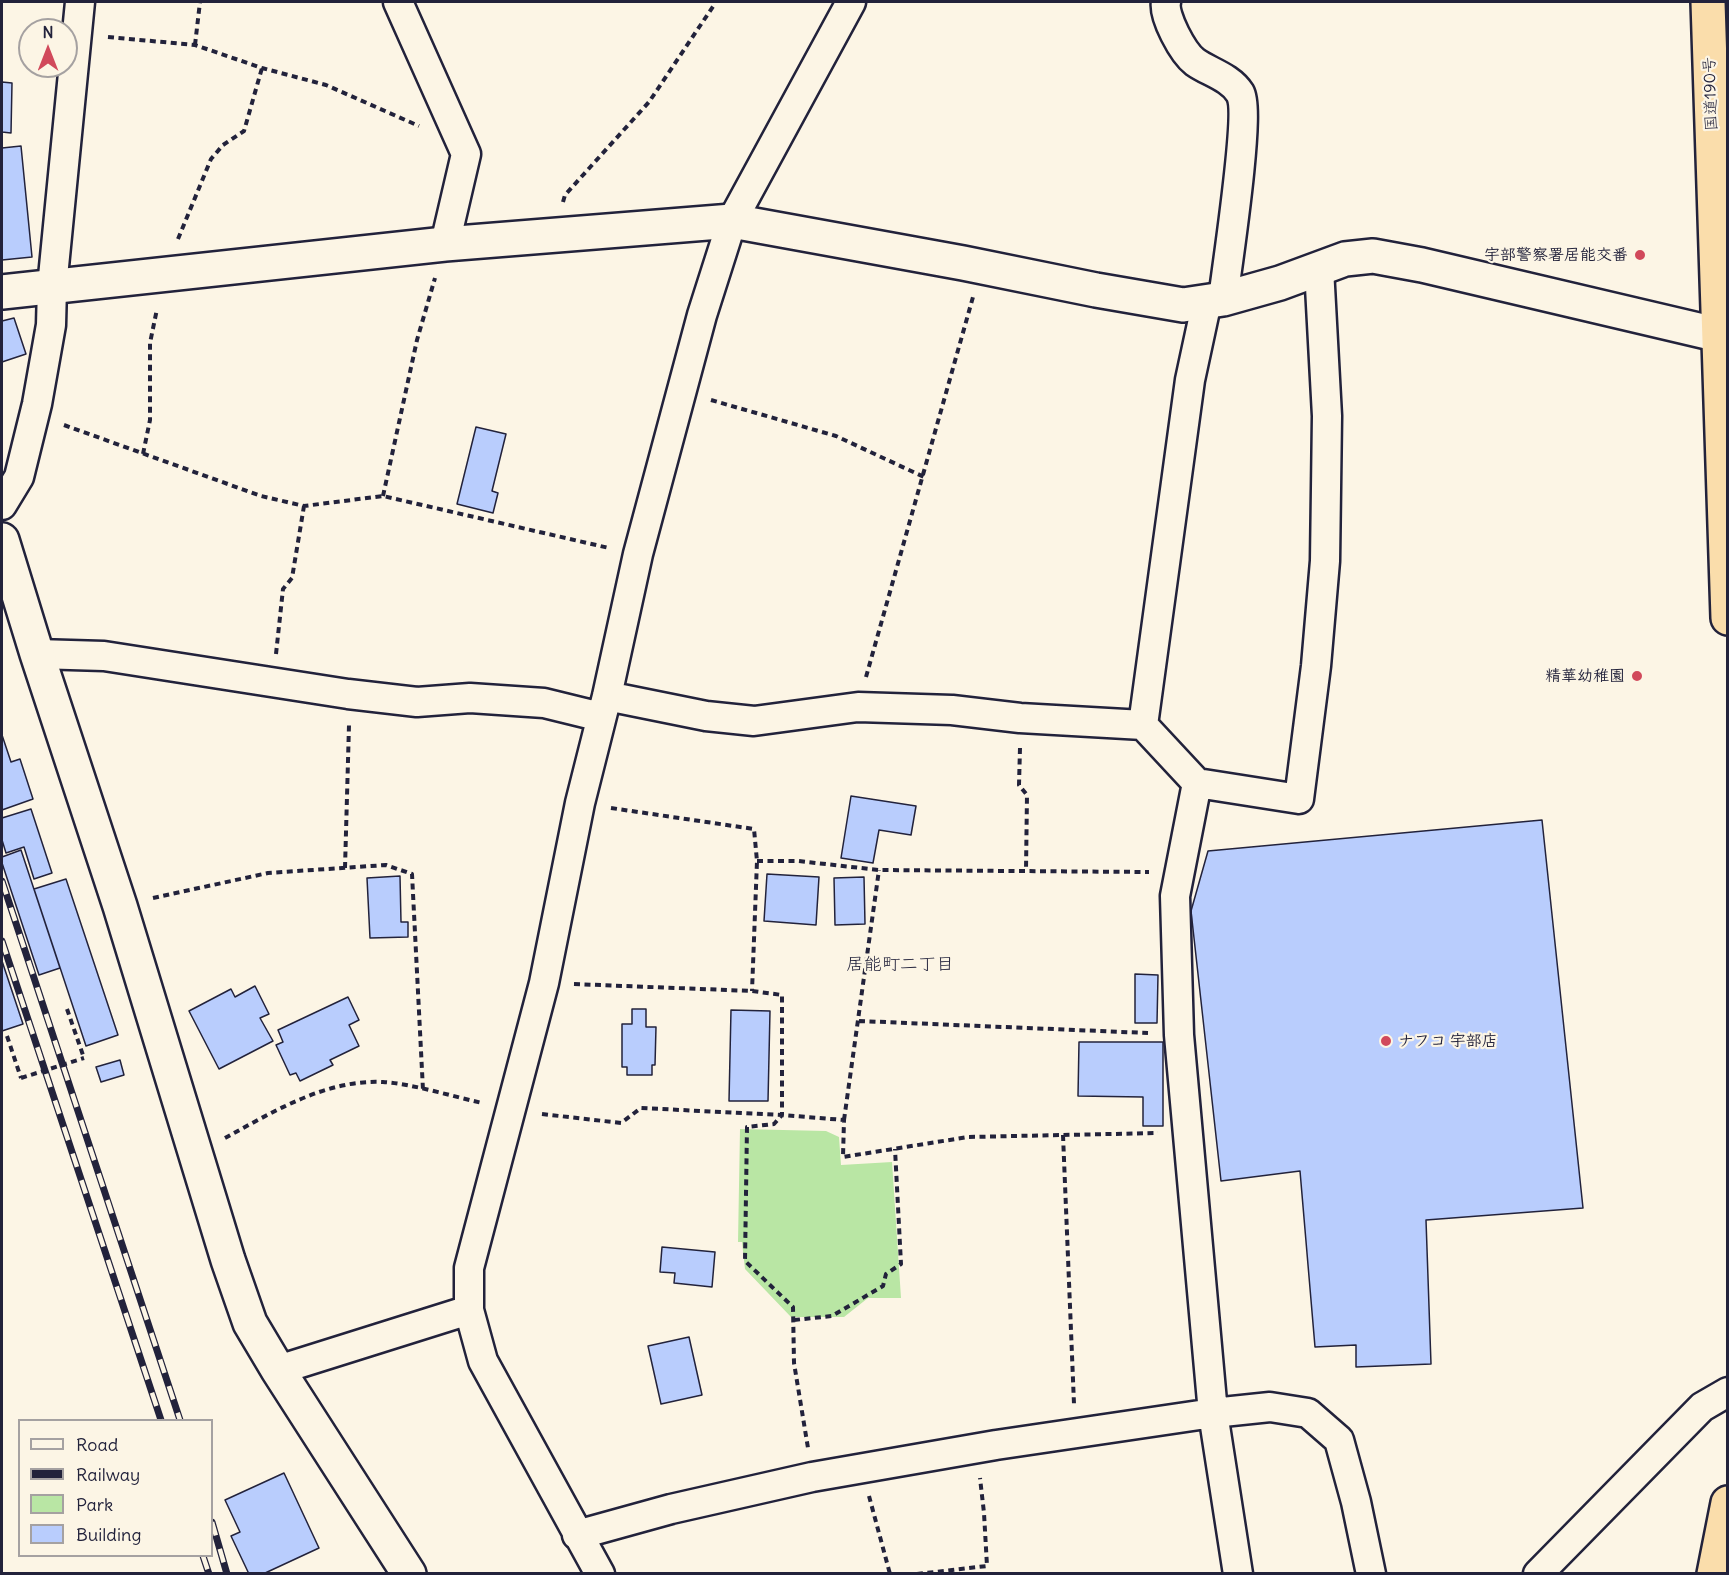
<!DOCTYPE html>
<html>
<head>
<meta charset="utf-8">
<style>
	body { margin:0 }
	#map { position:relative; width:1729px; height:1575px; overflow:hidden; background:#fcf5e5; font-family:Delius,sans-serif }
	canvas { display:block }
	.frame { position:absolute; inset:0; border:3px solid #22223b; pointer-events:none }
	.legend { position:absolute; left:18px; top:1419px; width:195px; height:138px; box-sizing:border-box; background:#fcf5e5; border:2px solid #a5a1a1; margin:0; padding:8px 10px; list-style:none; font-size:18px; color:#22223b }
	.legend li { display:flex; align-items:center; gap:12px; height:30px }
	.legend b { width:30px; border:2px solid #a5a1a1 }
	.north { position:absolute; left:18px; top:18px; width:60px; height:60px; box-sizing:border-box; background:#fcf5e5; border:2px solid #a5a1a1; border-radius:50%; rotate:0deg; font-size:16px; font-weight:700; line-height:24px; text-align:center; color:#22223b }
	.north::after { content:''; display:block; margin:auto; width:21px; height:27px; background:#d1495b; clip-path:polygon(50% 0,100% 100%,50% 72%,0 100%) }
</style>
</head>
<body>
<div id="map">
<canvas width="1729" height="1575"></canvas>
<div class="frame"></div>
<ul class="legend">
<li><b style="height:8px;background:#fcf5e5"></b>Road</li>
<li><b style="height:8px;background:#22223b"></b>Railway</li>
<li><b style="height:16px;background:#b9e6a4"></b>Park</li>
<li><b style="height:16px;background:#b9cdfd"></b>Building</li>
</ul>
<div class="north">N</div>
</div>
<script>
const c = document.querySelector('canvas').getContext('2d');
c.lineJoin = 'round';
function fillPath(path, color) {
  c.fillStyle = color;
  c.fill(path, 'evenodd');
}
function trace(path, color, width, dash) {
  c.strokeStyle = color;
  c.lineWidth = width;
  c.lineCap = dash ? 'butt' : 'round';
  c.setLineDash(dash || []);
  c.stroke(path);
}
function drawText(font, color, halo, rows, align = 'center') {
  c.font = font + ' Delius,"Klee One",sans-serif';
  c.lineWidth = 4.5;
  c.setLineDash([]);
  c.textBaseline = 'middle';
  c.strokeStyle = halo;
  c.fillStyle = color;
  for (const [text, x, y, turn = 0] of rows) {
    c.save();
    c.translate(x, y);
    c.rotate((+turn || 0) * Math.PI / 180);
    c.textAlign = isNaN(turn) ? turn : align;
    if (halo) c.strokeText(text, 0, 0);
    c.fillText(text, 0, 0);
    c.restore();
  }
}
const green = new Path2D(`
	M740,1129L826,1131L839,1137L841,1165L892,1162L901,1298H868L844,1317H791L745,1269L742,1242H738Z`);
const building = new Path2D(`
	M2,82L12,83L11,133L2,132Z
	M21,146L32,257L2,260V148Z
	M14,318L26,354L2,362V321Z
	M476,427L506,434L492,491L498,493L493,513L457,504Z
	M2,735L11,762L20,759L33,799L2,810Z
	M851,796L916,806L911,835L879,830L873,863L841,858Z
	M31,809L52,873L34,879L24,847L6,853L2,840V818Z
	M1542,820L1583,1208L1426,1220L1431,1364L1356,1367V1345L1315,1347L1300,1171L1221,1181L1191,911L1208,851Z
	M21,850L60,968L39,975L2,863V857Z
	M767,874L819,877L816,925L764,921Z
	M400,876L401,922H408V937L370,938L367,878Z
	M864,877L865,924L835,925L834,878Z
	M66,879L118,1035L86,1046L34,889Z
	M2,961L23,1024L2,1031Z
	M1135,974L1158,975L1157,1023H1135Z
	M255,986L269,1014L260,1018L273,1041L219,1069L189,1011L231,989L235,997Z
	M348,997L359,1020L349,1025L359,1046L330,1060L333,1065L300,1081L296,1073L290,1075L276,1045L283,1042L278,1030Z
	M632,1009H646V1027H656L655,1065H652V1075H627V1067H622V1024H632Z
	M731,1010L770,1011L768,1101H729Z
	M1079,1042H1163V1126H1143V1097L1078,1096Z
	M120,1060L124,1075L101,1082L96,1067Z
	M662,1247L715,1252L712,1287L674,1283L675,1273L660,1272Z
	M689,1337L702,1395L661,1404L648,1346Z
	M284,1473L319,1548L263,1574H249L231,1536L240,1532L225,1500Z`);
const path = new Path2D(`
	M108,37L195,45L262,68L326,85L419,126
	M195,45L200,2
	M563,202L565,195L649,102L714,5V2
	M178,239L211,159L223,145L244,131L262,68
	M711,400L836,436L924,477
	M64,425L261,496L304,506L383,496L609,548
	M143,454L150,420V343L157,309
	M383,496L417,340L435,278
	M276,654L283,589L292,578L304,506
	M866,677L973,297
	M1020,748L1019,785L1027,795L1026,870
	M611,808L754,829L757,861L752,991
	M757,861H798L879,870L1149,872
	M345,868L349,725
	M153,898L268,873L386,865L412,874L423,1090
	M574,984L752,991L782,995V1115L774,1124L747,1127L745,1261L793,1307L794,1363L808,1448
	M67,1009L84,1058
	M859,1021L1148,1033
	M7,1036L21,1078
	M542,1114L621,1123L641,1108L782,1115L844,1120L843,1157L968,1137L1158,1133
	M844,1120L879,870
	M1063,1135L1074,1404
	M225,1138C273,1112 326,1079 383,1082C413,1084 451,1096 482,1103
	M794,1320L832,1316L883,1286L886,1274L901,1264L895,1149
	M869,1496L890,1574
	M917,1574L987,1566L984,1513L980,1478`);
const street = new Path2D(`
	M398,2L466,154L445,244
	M1166,2C1163,16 1183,53 1195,62C1209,72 1230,77 1240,93C1251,112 1227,267 1223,299
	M2,505L19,477L37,404L51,325L52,287L80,2
	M37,654L104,656L348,694L417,702L470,698L544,703L601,717
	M607,696L706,716L754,721L858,707L952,710L1020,718L1143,725L1197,783L1299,799L1316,666L1325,561L1327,416L1319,268
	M1143,725L1190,380L1207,301
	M1197,783L1175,896L1179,1035L1213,1413L1238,1574
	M278,1370L469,1310
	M577,1535L671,1509L812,1477L996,1445L1213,1413L1270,1407L1308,1413L1339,1440L1356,1502L1371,1574
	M600,1574L483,1361L469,1310V1268L544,983L580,803L607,696L638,554L702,315L732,221L851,2
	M1538,1574L1702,1407L1728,1392`);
const secondary = new Path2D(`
	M2,292L445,244L732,221L963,263L1096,290L1183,305L1223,299L1280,283L1345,259L1373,256L1422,265L1728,337
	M2,540L37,654L120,906L228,1260L250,1323L278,1370L409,1574`);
const highway = new Path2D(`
	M1708,2L1728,618
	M1714,1574L1728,1503`);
const rail = new Path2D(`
	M2,881L180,1420
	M2,941L161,1420
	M212,1522L227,1574
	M203,1556L209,1574`);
const pathBridge = new Path2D(`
	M21,1078L84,1058`);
const markers = [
	[1640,255,6,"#d1495b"],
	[1637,676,6,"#d1495b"],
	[1386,1041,6,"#d1495b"]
];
const streetNames = [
	["国道190号",1711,94,-92]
];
const poiNames = [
	["宇部警察署居能交番",1628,255],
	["精華幼稚園",1625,676],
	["ナフコ 宇部店",1398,1041,"left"]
];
const neighbourhoodNames = [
	["居能町二丁目",900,965]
];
fillPath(green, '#b9e6a4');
fillPath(building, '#b9cdfd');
trace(building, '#22223b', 1.5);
trace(street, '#22223b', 33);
trace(secondary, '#22223b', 38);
trace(highway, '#22223b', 38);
trace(path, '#22223b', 4, [6, 4.5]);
trace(street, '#fcf5e5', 28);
trace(secondary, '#fcf5e5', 33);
trace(highway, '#faddab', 33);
trace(rail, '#22223b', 7);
trace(rail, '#fcf5e5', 4.5, [14]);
trace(pathBridge, '#22223b', 4, [6, 4.5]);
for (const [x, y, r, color] of markers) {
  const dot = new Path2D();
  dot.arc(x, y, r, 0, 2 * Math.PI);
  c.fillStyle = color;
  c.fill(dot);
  trace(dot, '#fcf5e5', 2);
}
drawText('16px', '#22223b', '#fcf5e5', streetNames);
drawText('bold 16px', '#22223b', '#fcf5e5', poiNames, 'right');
drawText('18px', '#22223b', '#fcf5e5', neighbourhoodNames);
</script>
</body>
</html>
